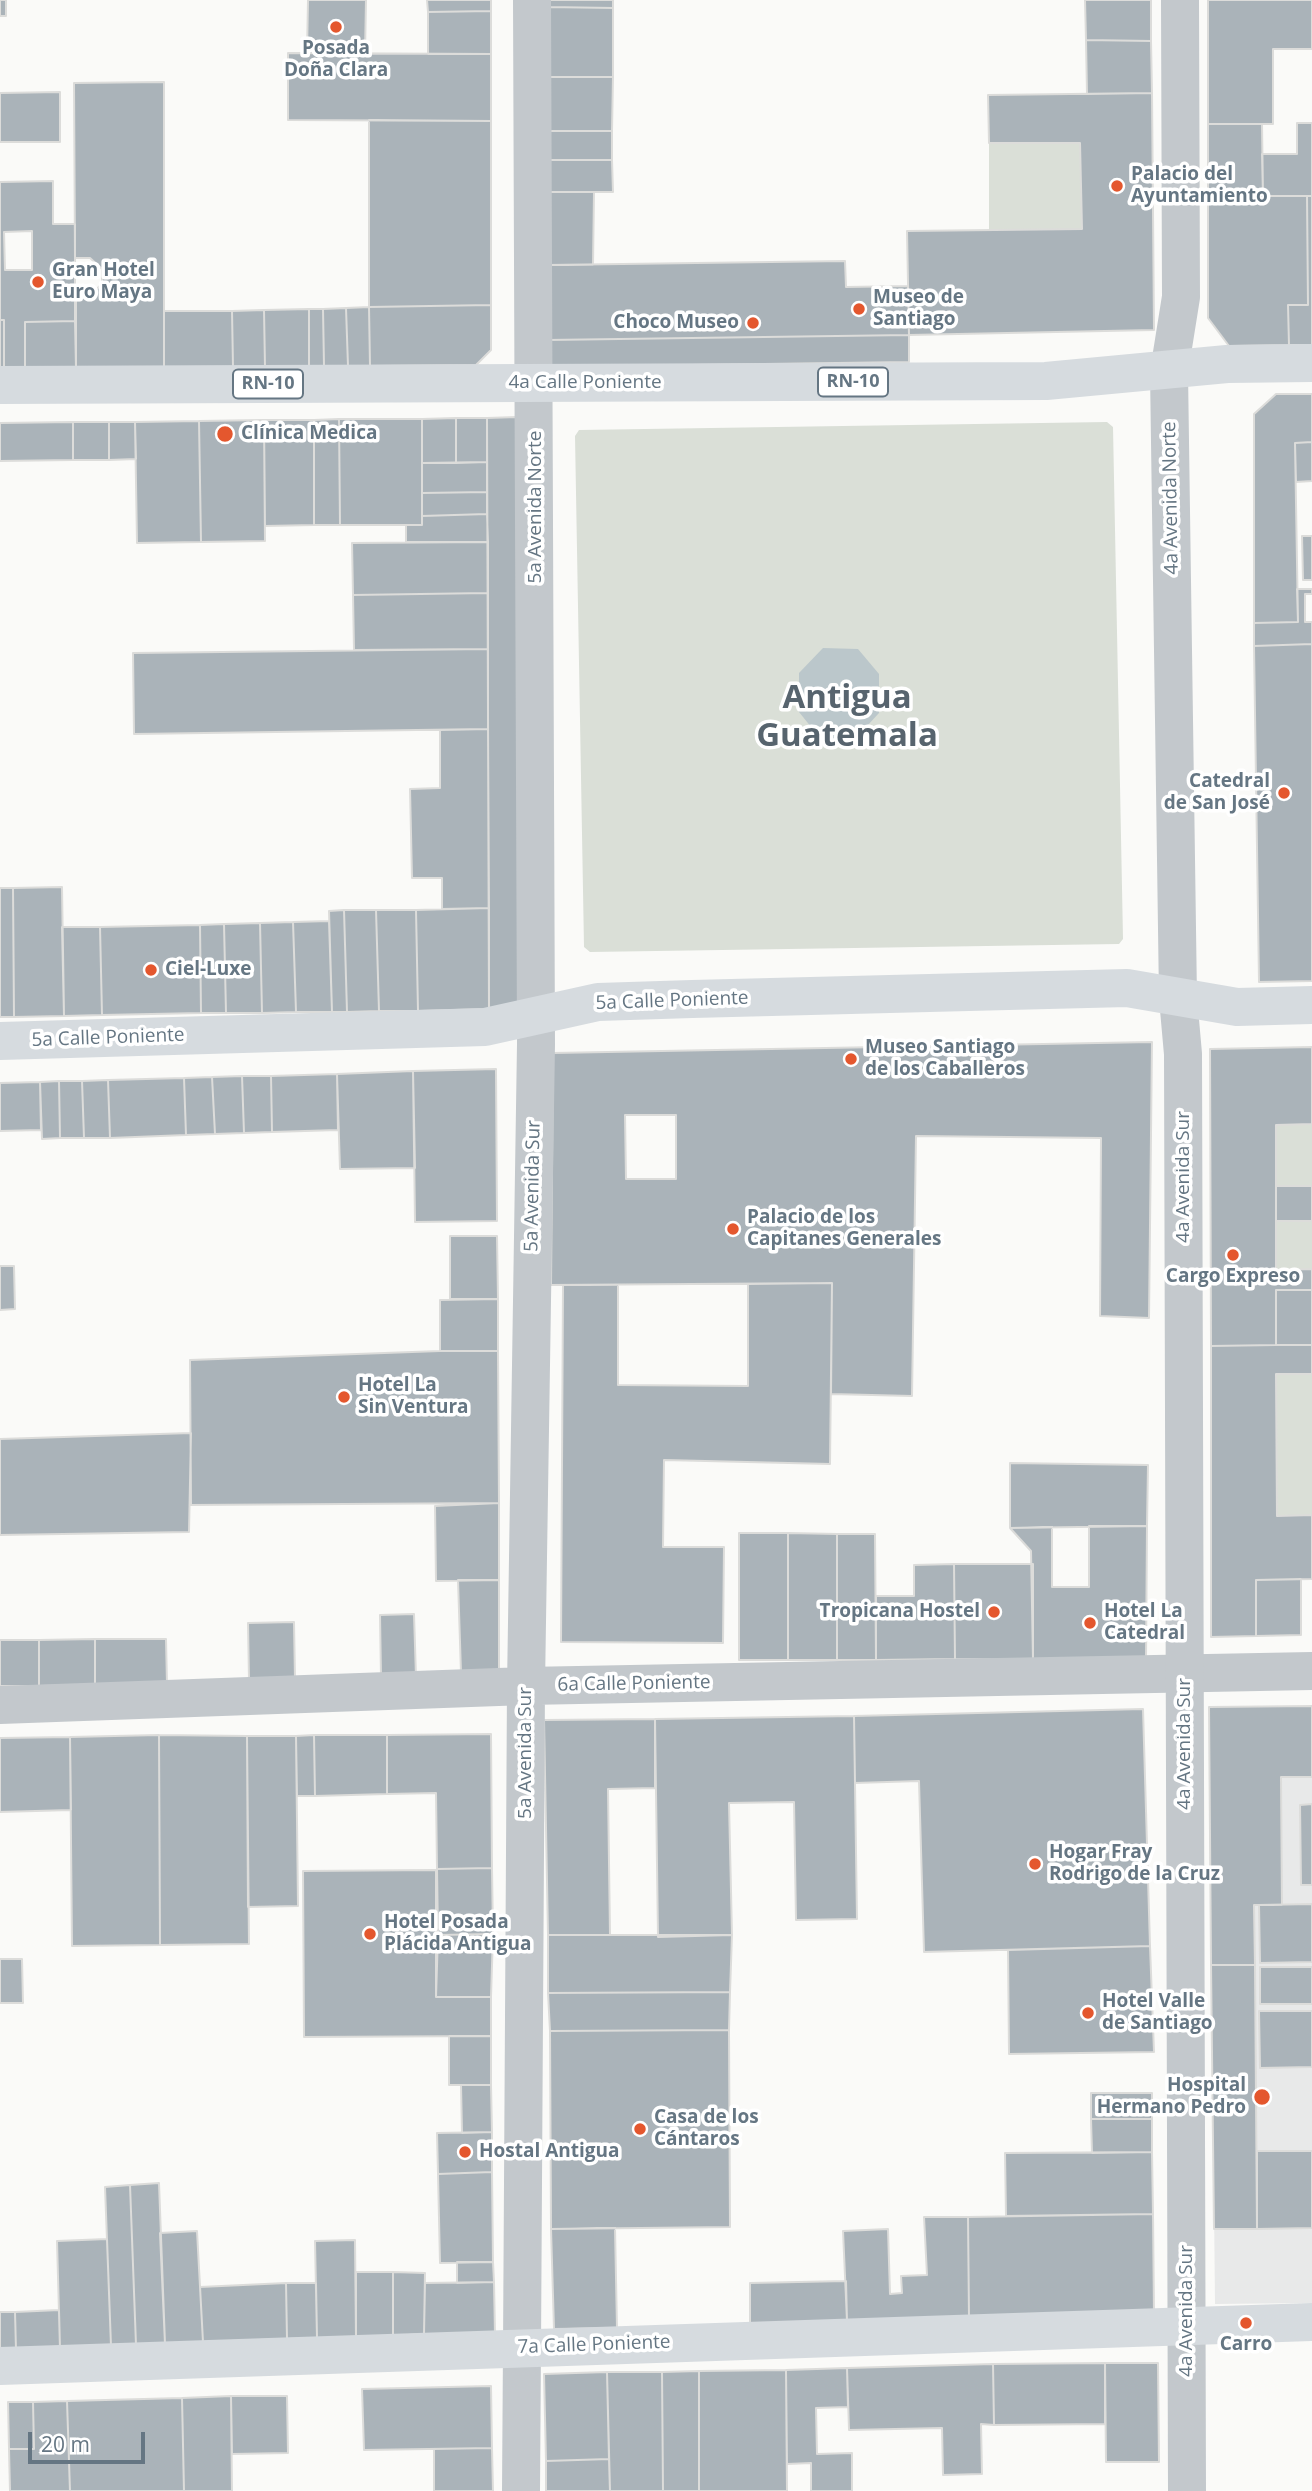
<!DOCTYPE html>
<html>
<head>
<meta charset="utf-8">
<style>
	body { margin:0 }
	#map { position:relative; width:1312px; height:2491px; overflow:hidden; background:#fafaf8; font-family:"Open Sans",sans-serif }
	canvas { display:block }
	.scale { position:absolute; left:28px; top:2432px; width:117px; height:32px; box-sizing:border-box; border:4px solid #657683; border-top:0; padding-left:9px; font-size:21px; line-height:24px; white-space:nowrap; color:#657683; -webkit-text-stroke:5px #fff; paint-order:stroke }
</style>
</head>
<body>
<div id="map">
<canvas width="1312" height="2491"></canvas>
<div class="scale">20 m</div>
</div>
<script>
const c = document.querySelector('canvas').getContext('2d');
c.lineJoin = 'round';
function fillPath(path, color) {
  c.fillStyle = color;
  c.fill(path, 'evenodd');
}
function trace(path, color, width, dash) {
  c.strokeStyle = color;
  c.lineWidth = width;
  c.lineCap = dash ? 'butt' : 'round';
  c.setLineDash(dash || []);
  c.stroke(path);
}
function drawText(font, color, halo, rows, align = 'center') {
  c.font = font + ' "Open Sans",sans-serif';
  c.lineWidth = 7;
  c.setLineDash([]);
  c.textBaseline = 'middle';
  c.strokeStyle = halo;
  c.fillStyle = color;
  for (const [text, x, y, turn = 0] of rows) {
    c.save();
    c.translate(x, y);
    c.rotate((+turn || 0) * Math.PI / 180);
    c.textAlign = isNaN(turn) ? turn : align;
    if (halo) c.strokeText(text, 0, 0);
    c.fillText(text, 0, 0);
    c.restore();
  }
}
const built = new Path2D(`
	M1312,1706V2303L1215,2304L1209,1707Z`);
const green = new Path2D(`
	M989,143H1080L1082,229L989,230Z
	M1107,422L1113,427L1123,939L1119,944L590,952L584,947L575,436L579,430Z
	M1312,1124V1269L1276,1270V1125Z
	M1276,1374H1312V1515L1277,1516Z`);
const water = new Path2D(`
	M823,648L858,649L879,674V713L855,739L820,738L799,712V673Z`);
const building = new Path2D(`
	M0,0H6V16H0Z
	M308,0H366L365,54L307,53Z
	M427,0H491V11L428,12Z
	M548,0H613V8L548,7Z
	M1085,0H1151V41L1086,40Z
	M1208,0H1312V49H1273V124H1208Z
	M548,7L613,8V77H548Z
	M491,11V54H428V12Z
	M1086,40L1151,41L1152,93L1087,94Z
	M288,53L491,54V121L288,120Z
	M548,77H613L612,131H548Z
	M164,82V367L76,368V295H90L102,284V269L90,258H75L74,83Z
	M60,92V142H0V93Z
	M1152,93L1154,330L909,335L907,231L1082,229L1080,143H989L988,95Z
	M369,120L491,121V305L369,307Z
	M1297,123H1312V196H1263L1262,154H1297Z
	M1208,124H1262L1263,196H1208Z
	M548,131H612V160H548Z
	M548,160H612L613,192H548Z
	M53,181V224H75V321L25,322V368H4V320H0V182ZM32,231V270H5L4,232Z
	M548,192H594L593,265H548Z
	M1208,196H1307L1308,305H1288L1289,345L1229,346L1208,318Z
	M1307,196H1312V345H1289L1288,305H1308Z
	M845,261L846,287L908,286L909,335L547,340L548,265Z
	M491,305V350L476,365L370,366L369,307Z
	M369,307L370,366H348L346,308Z
	M346,308L348,366H324L323,309Z
	M309,309V366L265,367L264,310Z
	M309,309H323L324,366H309Z
	M264,310L265,367H233L232,311Z
	M164,311H232L233,367H164Z
	M0,320H4V368H0Z
	M75,321L76,368H25V322Z
	M909,335V362L547,367V340Z
	M1276,394H1312V442L1295,443L1298,622L1254,623V414Z
	M517,417L520,1008L489,1009L487,418Z
	M456,418H487V462L456,463Z
	M456,418V463H422V419Z
	M339,419H422V525H340Z
	M339,419L340,525H314V420Z
	M264,420L265,541L201,542L199,421Z
	M264,420H314V525L265,526Z
	M199,421L201,542L137,543L135,422Z
	M73,422V460L0,461V423Z
	M73,422H109V460H73Z
	M109,422H135L136,459L109,460Z
	M1312,442V481L1296,482L1295,443Z
	M487,462V492L422,493V463Z
	M487,492V514L422,516V493Z
	M487,514L488,542H406V525H422V516Z
	M1302,536H1312V580H1303Z
	M488,542V593L353,595L352,543Z
	M1297,589H1312V594H1305V622H1312V644L1254,646V623L1298,622Z
	M488,593V649L354,650L353,595Z
	M1312,644V981L1259,982L1254,646Z
	M488,649V729L134,734L133,653Z
	M488,729L489,908L442,909V878H412L410,789L440,788V730Z
	M62,887L64,1016L14,1017L13,888Z
	M0,888H13L14,1017H0Z
	M489,908V1009L418,1011L416,910Z
	M344,910H376L379,1011L347,1012Z
	M344,910L347,1012H332L329,911Z
	M376,910H416L418,1011H379Z
	M329,921L332,1012H296L293,922Z
	M293,922L296,1012L262,1013L260,923Z
	M260,923L262,1013H226L224,924Z
	M224,924L226,1013H201L200,925Z
	M200,925L201,1013L102,1015L100,927Z
	M62,927H100L102,1015L64,1016Z
	M1152,1042L1149,1318L1100,1316L1101,1138L916,1136L912,1396L831,1394L832,1283L551,1285L553,1053ZM625,1115H676V1179H626Z
	M1312,1047V1124L1276,1125V1270L1312,1269V1290H1276V1345L1211,1346L1210,1049Z
	M496,1069L497,1221L415,1222L413,1071Z
	M413,1071L415,1168L340,1169L337,1074Z
	M337,1074L338,1130L272,1132L271,1076Z
	M242,1076H271L272,1132L244,1133Z
	M242,1076L244,1133L215,1134L212,1077Z
	M212,1077L215,1134L186,1135L184,1078Z
	M184,1078L186,1135L110,1138L108,1080Z
	M108,1080L110,1138H84L82,1081Z
	M59,1081H82L84,1138H60Z
	M59,1081L60,1138L42,1139L40,1082Z
	M40,1082L41,1130L0,1131V1083Z
	M1276,1186H1312V1221H1276Z
	M450,1236H497L498,1299H450Z
	M0,1266H14L15,1309L0,1310Z
	M832,1283L830,1464L664,1460L663,1547H724L723,1643L561,1642L563,1285H618V1385L748,1386V1284Z
	M1276,1290H1312V1345H1276Z
	M498,1299V1351H440V1300Z
	M1276,1345H1312V1374H1276L1277,1516L1312,1515V1579L1256,1580V1636L1211,1637V1346Z
	M440,1351H498L499,1503L191,1505L190,1360Z
	M191,1433L189,1532L0,1535V1439Z
	M1010,1463L1148,1465L1147,1526L1010,1528Z
	M499,1503V1580L436,1581L435,1506Z
	M1089,1526H1147L1146,1659L1033,1660L1031,1551L1010,1528L1052,1527V1587H1089Z
	M739,1533H788V1660H739Z
	M788,1533L837,1534V1660H788Z
	M837,1534H875L876,1660H837Z
	M954,1564H1033V1660L955,1659Z
	M954,1564L955,1659L876,1660V1596H914V1565Z
	M1301,1579V1635L1256,1636V1580Z
	M458,1580H499V1672L461,1673Z
	M414,1614L416,1677H381L380,1615Z
	M294,1622L295,1679L249,1680L248,1623Z
	M95,1639H166L167,1684L95,1685Z
	M95,1639V1685L39,1686V1640Z
	M0,1640H39V1686H0Z
	M1312,1706V1777H1281L1282,1905H1254L1255,1965H1211L1209,1707Z
	M1143,1709L1150,1946L924,1952L919,1781L855,1783L854,1716Z
	M854,1716L857,1919L796,1920L794,1802L729,1803L732,1935L658,1937L655,1719Z
	M655,1719V1788L608,1789L610,1935H548L544,1720Z
	M491,1734L492,1868L437,1869L436,1793L387,1794V1735Z
	M159,1735L247,1736L249,1944L160,1945Z
	M159,1735L160,1945L72,1946L70,1737Z
	M314,1735H387V1794L315,1796Z
	M314,1735L315,1796H297L296,1736Z
	M247,1736H296L298,1906L248,1907Z
	M70,1737L71,1810L0,1812V1738Z
	M1312,1804V1885H1301L1300,1805Z
	M492,1868L493,1934L438,1935L437,1869Z
	M436,1870V1997H491V2036L304,2037L303,1871Z
	M1312,1904V1962L1260,1963L1259,1905Z
	M493,1934L491,1997H436L438,1935Z
	M548,1935H732L730,1992L548,1993Z
	M1150,1946L1154,2052L1009,2054L1008,1950Z
	M0,1959H22L23,2003H0Z
	M1211,1965H1255L1257,2229H1214Z
	M1260,1967H1312V2004H1260Z
	M730,1992L729,2030L550,2031L548,1993Z
	M1259,2011H1312V2067L1260,2068Z
	M729,2030L730,2227L551,2229L550,2031Z
	M449,2036H491V2085H449Z
	M461,2085H491L492,2132L462,2133Z
	M1091,2093H1152V2119H1091Z
	M1091,2119H1152V2152L1092,2153Z
	M492,2132V2172L438,2174L437,2133Z
	M1257,2151H1312V2228L1257,2229Z
	M1152,2152L1153,2214L1006,2216L1005,2153Z
	M492,2172L493,2262L440,2263L438,2174Z
	M159,2183L165,2344L136,2345L130,2185Z
	M130,2185L136,2345L111,2346L105,2187Z
	M1153,2214L1154,2314L969,2317L968,2217Z
	M924,2217H968L969,2317L847,2321L843,2231L888,2229L890,2294L902,2293L901,2276L927,2275Z
	M615,2228L617,2328L554,2329L551,2229Z
	M197,2231L203,2342L165,2344L160,2233Z
	M107,2239L111,2346L60,2349L57,2241Z
	M355,2240L356,2338H317L315,2241Z
	M457,2262H493L494,2282L457,2283Z
	M356,2272H393V2336L356,2338Z
	M393,2272L425,2273L424,2334L393,2336Z
	M846,2281L847,2321L750,2325V2283Z
	M494,2282L495,2334H424L425,2283Z
	M286,2283L287,2339L203,2342L200,2287Z
	M286,2283H316L317,2338L287,2339Z
	M59,2310L60,2349L16,2350L15,2312Z
	M0,2312H15L16,2350H0Z
	M1105,2363V2424L994,2425L993,2364Z
	M1105,2363H1158L1159,2462H1106Z
	M993,2364L994,2425L981,2424L982,2474L943,2475L942,2428L849,2430L847,2368Z
	M847,2368L848,2407L816,2408L817,2454L852,2453V2491H811V2463L787,2464L786,2370Z
	M786,2370L787,2491H699V2371Z
	M699,2371V2491H663L662,2372Z
	M607,2372H662L663,2491H610Z
	M607,2372L609,2459L546,2461L544,2374Z
	M491,2386L492,2448L364,2450L362,2389Z
	M231,2396L232,2491H184L182,2398Z
	M231,2396H287L288,2453L232,2454Z
	M182,2398L184,2491H70L67,2401Z
	M67,2401L70,2491H10L9,2449H34L33,2402Z
	M8,2402H33L34,2449H9Z
	M492,2448L493,2491H434V2449Z
	M609,2459L610,2491H546V2461Z`);
const minor = new Path2D(`
	M0,1705L526,1686L1312,1671
	M522,2347L526,1686L536,1044L532,0`);
const tertiary = new Path2D(`
	M1180,0L1181,297L1169,372L1178,998L1183,1054L1187,2491
	M521,2491L522,2347`);
const secondary = new Path2D(`
	M0,1041L485,1027L598,1002L692,999L1127,988L1237,1007L1312,1005
	M0,2366L1312,2322`);
const primary = new Path2D(`
	M0,385L1046,381L1227,364L1312,363`);
const markers = [
	[336,27,7,"#e4572e"],
	[1117,186,7,"#e4572e"],
	[38,282,7,"#e4572e"],
	[859,309,7,"#e4572e"],
	[753,323,7,"#e4572e"],
	[225,434,9,"#e4572e"],
	[1284,793,7,"#e4572e"],
	[151,970,7,"#e4572e"],
	[851,1059,7,"#e4572e"],
	[733,1229,7,"#e4572e"],
	[1233,1255,7,"#e4572e"],
	[344,1397,7,"#e4572e"],
	[994,1612,7,"#e4572e"],
	[1090,1623,7,"#e4572e"],
	[1035,1864,7,"#e4572e"],
	[370,1934,7,"#e4572e"],
	[1088,2013,7,"#e4572e"],
	[1262,2097,9,"#e4572e"],
	[640,2129,7,"#e4572e"],
	[465,2152,7,"#e4572e"],
	[1246,2323,7,"#e4572e"]
];
const shields = [
	[853,382,70],
	[268,384,70]
];
const shieldNames = [
	["RN-10",853,382],
	["RN-10",268,384]
];
const poiNames = [
	["Posada",336,49,"center"],
	["Doña Clara",336,71,"center"],
	["Palacio del",1131,175],
	["Ayuntamiento",1131,197],
	["Gran Hotel",52,271],
	["Euro Maya",52,293],
	["Museo de",873,298],
	["Santiago",873,320],
	["Choco Museo",739,323,"right"],
	["Clínica Medica",241,434],
	["Catedral",1270,782,"right"],
	["de San José",1270,804,"right"],
	["Ciel-Luxe",165,970],
	["Museo Santiago",865,1048],
	["de los Caballeros",865,1070],
	["Palacio de los",747,1218],
	["Capitanes Generales",747,1240],
	["Cargo Expreso",1233,1277,"center"],
	["Hotel La",358,1386],
	["Sin Ventura",358,1408],
	["Tropicana Hostel",980,1612,"right"],
	["Hotel La",1104,1612],
	["Catedral",1104,1634],
	["Hogar Fray",1049,1853],
	["Rodrigo de la Cruz",1049,1875],
	["Hotel Posada",384,1923],
	["Plácida Antigua",384,1945],
	["Hotel Valle",1102,2002],
	["de Santiago",1102,2024],
	["Hospital",1246,2086,"right"],
	["Hermano Pedro",1246,2108,"right"],
	["Casa de los",654,2118],
	["Cántaros",654,2140],
	["Hostal Antigua",479,2152],
	["Carro",1246,2345,"center"]
];
const streetNames = [
	["4a Calle Poniente",585,383],
	["4a Avenida Norte",1171,498,-91],
	["5a Avenida Norte",536,507,-90],
	["5a Calle Poniente",672,1001,-2],
	["5a Calle Poniente",108,1038,-2],
	["4a Avenida Sur",1184,1177,-90],
	["5a Avenida Sur",533,1186,-89],
	["6a Calle Poniente",634,1684,-1],
	["4a Avenida Sur",1185,1744,-90],
	["5a Avenida Sur",526,1753,-90],
	["4a Avenida Sur",1187,2311,-90],
	["7a Calle Poniente",594,2345,-2]
];
const townNames = [
	["Antigua",847,699],
	["Guatemala",847,737]
];
fillPath(built, '#e8e9e9');
fillPath(green, '#dadfd7');
fillPath(water, '#bbc7cb');
fillPath(building, '#aab3b9');
trace(building, '#dcdcda', 2);
trace(minor, '#c3c8cc', 38);
trace(tertiary, '#c3c8cc', 38);
trace(secondary, '#d6dbdf', 38);
trace(primary, '#d6dbdf', 38);
for (const [x, y, r, color] of markers) {
  const dot = new Path2D();
  dot.arc(x, y, r, 0, 2 * Math.PI);
  c.fillStyle = color;
  c.fill(dot);
  trace(dot, '#fff', 2.5);
}
for (const [x, y, w] of shields) {
  const box = new Path2D();
  box.roundRect(x - w / 2, y - 14.5, w, 29, 5);
  c.fillStyle = '#fff';
  c.fill(box);
  trace(box, '#657683', 2);
}
drawText('bold 18px', '#657683', null, shieldNames);
drawText('bold 19px', '#657683', '#fff', poiNames, 'left');
drawText('19px', '#657683', '#fff', streetNames);
drawText('bold 33px', '#57646e', '#fff', townNames);
</script>
</body>
</html>
